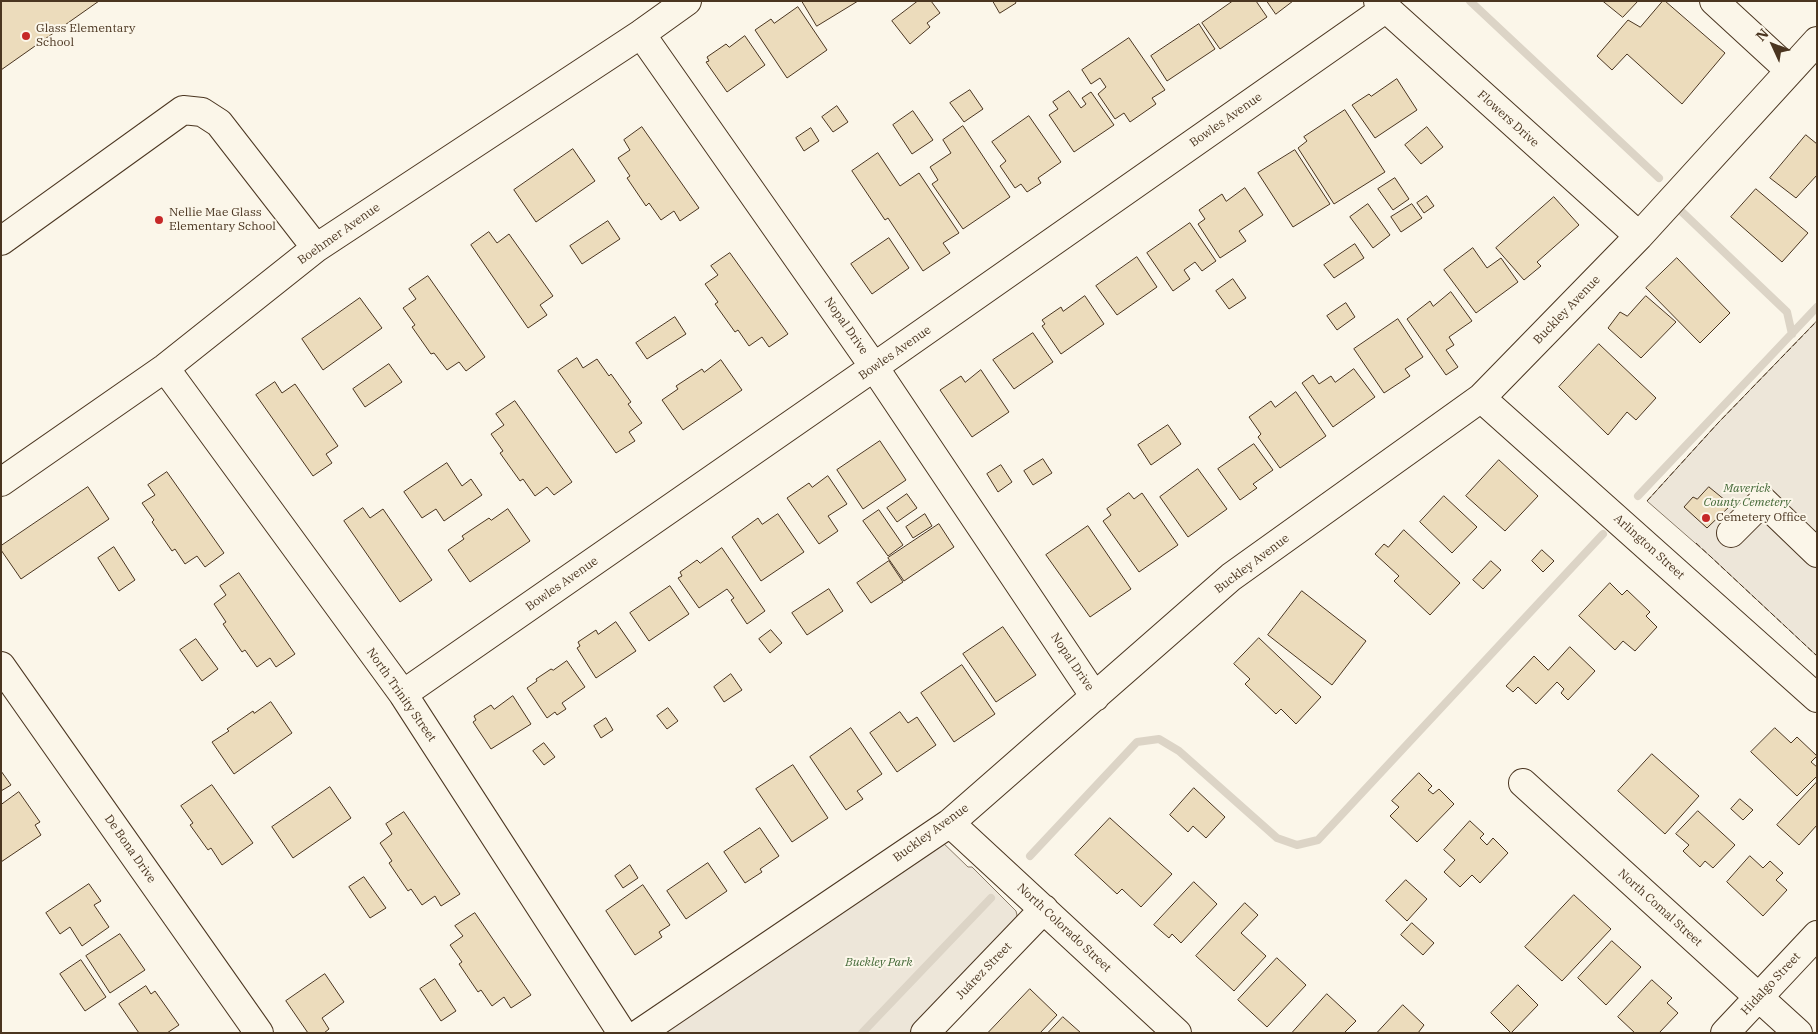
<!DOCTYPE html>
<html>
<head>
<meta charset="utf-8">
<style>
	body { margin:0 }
	#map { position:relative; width:1818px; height:1034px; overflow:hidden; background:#fbf6e9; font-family:"IBM Plex Serif",serif }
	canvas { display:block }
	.frame { position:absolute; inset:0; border:2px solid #4a3520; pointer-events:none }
	.north { position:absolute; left:1748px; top:20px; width:50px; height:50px; -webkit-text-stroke:4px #fbf6e9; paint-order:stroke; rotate:313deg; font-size:14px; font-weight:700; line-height:20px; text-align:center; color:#4a3520 }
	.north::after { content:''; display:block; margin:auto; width:18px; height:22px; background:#4a3520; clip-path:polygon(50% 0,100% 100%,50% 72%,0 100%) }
</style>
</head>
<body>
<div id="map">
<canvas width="1818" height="1034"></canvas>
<div class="frame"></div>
<div class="north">N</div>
</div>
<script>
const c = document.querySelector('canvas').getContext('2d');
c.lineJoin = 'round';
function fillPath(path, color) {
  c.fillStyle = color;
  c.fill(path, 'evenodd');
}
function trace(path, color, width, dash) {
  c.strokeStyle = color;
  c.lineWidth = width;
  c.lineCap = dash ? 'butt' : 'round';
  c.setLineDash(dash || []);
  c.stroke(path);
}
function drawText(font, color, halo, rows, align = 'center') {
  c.font = font + ' "IBM Plex Serif",serif';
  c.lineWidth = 4;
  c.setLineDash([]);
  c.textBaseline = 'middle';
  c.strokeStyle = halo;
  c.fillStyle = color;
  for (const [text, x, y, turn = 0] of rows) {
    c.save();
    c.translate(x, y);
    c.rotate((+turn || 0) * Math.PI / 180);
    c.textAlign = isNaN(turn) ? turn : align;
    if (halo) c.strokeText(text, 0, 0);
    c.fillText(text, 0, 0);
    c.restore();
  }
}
const green = new Path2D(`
	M1817,321V656L1710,556L1647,501L1718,423Z
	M938,838L968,867H972L1016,911L1017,915L1015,923L909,1033H658Z`);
const stream = new Path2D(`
	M1470,1L1659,178
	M1680,210L1787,312L1792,334
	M1638,496L1817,307
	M1030,856L1137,742L1159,739L1179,751L1277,838L1297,845L1318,840L1603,534
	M862,1033L991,898`);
const building = new Path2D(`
	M1,1H99L1,70Z
	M802,1H858L817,26Z
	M918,1H931L940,13L927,23L930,27L910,44L892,21Z
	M993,1H1015L1016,3L1000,13Z
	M1233,1H1256L1267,17L1220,49L1202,23Z
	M1267,1H1293L1276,14Z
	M1603,1H1638L1623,17Z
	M1663,1H1665L1725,53L1682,104L1627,54L1612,70L1597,56L1628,20L1640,27Z
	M798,7L827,50L787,78L755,30L771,19L774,23Z
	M1199,24L1215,49L1167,81L1151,56Z
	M745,36L765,65L727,92L706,62L709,61L707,57L726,44L729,47Z
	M1129,38L1165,90L1152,98L1156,104L1130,122L1124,113L1115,119L1098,94L1106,87L1100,78L1091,84L1082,70Z
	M1397,79L1417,110L1375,138L1352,105L1369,94L1371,96Z
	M970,90L983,109L964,122L950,103Z
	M1069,91L1081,108L1086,104L1082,98L1091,92L1114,125L1074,152L1049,115L1058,109L1053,102Z
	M837,106L848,122L833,132L822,117Z
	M1345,110L1385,172L1334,204L1298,148L1307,141L1304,137Z
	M913,111L933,140L912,154L893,125Z
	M1029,116L1061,162L1038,178L1041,183L1027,192L1021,184L1015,188L1000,166L1006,161L992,142Z
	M963,126L1010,197L963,229L932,184L938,180L930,167L951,153L943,140Z
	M642,127L699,208L680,221L674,211L661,220L649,203L646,206L627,178L630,176L618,158L630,150L624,140Z
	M1427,127L1443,147L1421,164L1405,145Z
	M811,128L819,141L804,151L796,138Z
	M1806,135L1817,144V175L1796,198L1770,178Z
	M573,149L595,181L536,222L514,190Z
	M1295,150L1330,204L1293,227L1258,173Z
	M878,153L900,186L919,173L959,233L943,243L950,253L923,271L888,218L885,220L852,171Z
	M1395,178L1409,199L1393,210L1378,189Z
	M1245,188L1263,215L1239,231L1246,241L1220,258L1198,224L1205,219L1199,210L1222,194L1226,201Z
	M1756,189L1808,233L1782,262L1731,217Z
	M1427,196L1434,206L1424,213L1417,203Z
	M1554,197L1579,225L1537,262L1541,266L1524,280L1496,248Z
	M1368,204L1390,235L1373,248L1350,217Z
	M1412,204L1422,218L1401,232L1391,217Z
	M608,221L620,239L582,264L570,246Z
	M1190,223L1216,261L1202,271L1195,262L1184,270L1190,279L1173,291L1147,253Z
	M489,232L497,243L509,234L553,296L540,305L547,315L528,328L471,245Z
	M889,238L909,268L872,294L851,264Z
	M1355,244L1364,258L1334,278L1324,265Z
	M1473,248L1487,268L1501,258L1518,282L1476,313L1444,270Z
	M730,253L788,334L769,347L762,337L749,346L738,330L735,332L715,304L718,302L705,284L718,275L711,266Z
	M1137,257L1157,287L1117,315L1096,286Z
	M1677,258L1730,313L1700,343L1646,288Z
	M428,276L485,357L466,371L459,362L447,370L434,353L431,354L412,327L415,325L403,308L416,299L409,289Z
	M1233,279L1246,298L1229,309L1216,291Z
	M1451,292L1472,321L1449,337L1454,345L1446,350L1458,367L1446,375L1407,319L1430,301L1433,306Z
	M1085,296L1104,324L1061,354L1042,326L1045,324L1042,320L1061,307L1063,311Z
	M1646,296L1676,322L1641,358L1608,328L1620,312L1627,316Z
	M360,298L382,328L323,370L302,339Z
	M1346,303L1355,317L1337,330L1327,316Z
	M675,317L686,334L647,359L636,343Z
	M1398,319L1423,357L1405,369L1410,376L1384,393L1354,349Z
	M1033,333L1053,362L1014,389L993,360Z
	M1599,344L1656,398L1636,420L1627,412L1608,435L1559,387Z
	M577,358L583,368L597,359L609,376L611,374L631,402L628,404L642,423L629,432L635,441L616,453L558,371Z
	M721,360L742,390L683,430L662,400L678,389L676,386L702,369L704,372Z
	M389,364L402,382L365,407L353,389Z
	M1354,369L1375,397L1333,427L1302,383L1313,375L1319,384L1331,376L1335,382Z
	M981,370L1009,412L972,437L940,390L961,376L965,382Z
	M275,382L282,393L295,384L338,446L326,454L332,463L313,476L256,395Z
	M1296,392L1326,436L1280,468L1258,437L1261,434L1249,417L1271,401L1275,407Z
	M515,401L572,482L554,495L547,487L535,496L523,479L520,481L500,453L503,451L491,434L504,425L496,414Z
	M1168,425L1181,444L1151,465L1138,445Z
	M880,441L906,480L863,509L837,470Z
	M1254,444L1273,470L1253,484L1257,488L1240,500L1218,469Z
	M1043,459L1052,473L1033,485L1024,471Z
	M1499,460L1538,496L1505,531L1466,496Z
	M447,463L462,486L471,479L482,495L444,521L436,509L422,518L404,492Z
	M1001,465L1012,482L998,492L987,474Z
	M1198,469L1227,509L1188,537L1160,497Z
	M167,472L224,553L205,567L197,556L185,564L175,549L172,551L152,522L154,520L142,503L155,495L148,485Z
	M828,476L847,504L828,516L838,531L819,544L787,498L809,483L812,487Z
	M88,487L109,519L21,579L1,550V546Z
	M1709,487L1731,505L1707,528L1684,507L1693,497L1697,499Z
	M1129,493L1134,499L1142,493L1178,545L1139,572L1103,521L1111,515L1107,509Z
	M907,494L917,508L897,522L887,508Z
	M1444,496L1477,527L1452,553L1420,522Z
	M363,508L370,518L383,509L432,580L400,602L344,521Z
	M508,509L530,541L470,582L448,550L464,539L462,536L489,518L491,520Z
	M879,510L903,545L888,556L863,521Z
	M778,514L804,552L761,581L732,537L758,518L762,524Z
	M925,514L932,526L913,538L906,527Z
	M939,524L954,547L904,581L888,558Z
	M1088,526L1131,589L1090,617L1046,555Z
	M1404,530L1460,583L1430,615L1394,581L1399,576L1375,554L1384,544L1388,547Z
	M114,547L135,580L119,591L98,558Z
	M722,548L765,611L747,624L731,600L734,598L727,589L699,608L678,578L682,576L680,572L697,560L700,563Z
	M1542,550L1554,561L1543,572L1532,561Z
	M889,561L903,582L871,603L857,583Z
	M1491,561L1501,570L1483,589L1473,580Z
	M239,573L295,654L276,667L270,658L257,667L245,650L242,652L223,624L226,622L214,604L226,595L220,586Z
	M1610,583L1622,595L1627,590L1650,612L1646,616L1657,627L1635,651L1623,641L1615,650L1579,616Z
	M670,586L689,614L649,641L630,613Z
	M829,589L843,611L807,635L792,613Z
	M1302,591L1366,641L1332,685L1268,635Z
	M616,622L636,651L596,678L577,648L580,646L578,642L596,630L598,634Z
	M1003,627L1036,675L996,702L963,654Z
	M771,630L782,643L770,653L759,639Z
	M1259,638L1321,697L1296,724L1281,709L1276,714L1245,684L1250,679L1234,664Z
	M196,639L218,669L202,681L180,650Z
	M1570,647L1595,671L1568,700L1561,693L1564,689L1557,682L1536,704L1518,687L1513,692L1506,686L1534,656L1548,670Z
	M567,661L585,687L562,703L566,709L557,715L555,712L547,718L527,688L537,681L536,679L551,669L553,670Z
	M962,665L995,714L954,742L921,693Z
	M731,674L742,690L724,702L714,687Z
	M513,696L531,724L491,749L473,722L476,720L474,716L491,705L494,709Z
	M271,702L292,733L234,774L212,742L229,731L227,729L253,711L254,713Z
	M668,708L678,721L667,729L657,716Z
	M900,712L908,723L917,717L936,745L897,772L870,733Z
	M606,718L613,730L601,738L594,726Z
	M851,728L882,774L857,791L863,799L846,810L810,757Z
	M1775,728L1791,743L1797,737L1817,756L1811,762L1817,767V776L1797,796L1751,752Z
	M544,743L555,757L544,765L533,751Z
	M1652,754L1699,796L1665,834L1618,791Z
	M793,765L828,818L792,842L756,789Z
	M1,771L11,785L1,791Z
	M1419,773L1432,786L1428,790L1433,794L1439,789L1454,804L1417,842L1390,816L1399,807L1392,801Z
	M1817,782V825L1799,845L1777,825Z
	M212,785L253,843L222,865L211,848L208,850L190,825L193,823L181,806Z
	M330,787L351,818L293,858L272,827Z
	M1194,788L1225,817L1206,838L1193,826L1188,832L1170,815Z
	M19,792L40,822L35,825L41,835L1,862V805Z
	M1740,799L1753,810L1743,820L1731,809Z
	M1698,811L1735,845L1713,868L1705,861L1700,867L1683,851L1689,845L1676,834Z
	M404,812L460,894L441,906L435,896L422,905L411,889L408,891L389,863L392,861L380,843L392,834L386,824Z
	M1110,818L1172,874L1141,907L1122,889L1117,894L1075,855Z
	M1470,821L1484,834L1480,838L1487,845L1493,838L1508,853L1480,883L1472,875L1460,887L1444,872L1455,860L1444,850Z
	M760,828L779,856L760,869L762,872L745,883L724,852Z
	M1750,856L1763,868L1770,861L1783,873L1776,880L1787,890L1763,916L1727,882Z
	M708,863L727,891L686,919L667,891Z
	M630,865L638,878L623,888L615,876Z
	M364,877L386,908L370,918L349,887Z
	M1406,880L1427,899L1407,921L1386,901Z
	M1194,882L1217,904L1181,943L1172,934L1169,938L1154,925Z
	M89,884L101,901L94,905L109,927L82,946L70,927L60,934L46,913Z
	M643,885L670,925L659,932L662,937L635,955L606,911Z
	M1574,895L1611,929L1562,981L1525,947Z
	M1245,903L1258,915L1241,933L1266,956L1234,991L1196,956Z
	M475,913L531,995L511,1008L504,997L492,1006L481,990L478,992L459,964L462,962L450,945L463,936L455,926Z
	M1412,923L1434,943L1423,955L1401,935Z
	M120,934L145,970L110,993L86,956Z
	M1612,941L1641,967L1606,1005L1578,978Z
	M1277,958L1306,985L1267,1027L1238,1000Z
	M81,960L106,997L85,1011L60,974Z
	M325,974L344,1002L322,1018L329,1029L324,1033H308L286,1001Z
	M435,979L456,1011L441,1021L420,989Z
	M1652,980L1672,998L1667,1003L1678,1013L1659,1033H1635L1618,1017Z
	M1518,985L1538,1005L1511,1033L1491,1013Z
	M146,986L151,994L155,991L179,1025L167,1033H139L119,1004Z
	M1030,989L1057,1015L1040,1033H988Z
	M1327,994L1356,1021L1344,1033H1292Z
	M1403,1005L1424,1025L1418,1033H1377Z
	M1063,1017L1081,1033H1048Z`);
const minor = new Path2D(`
	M1378,1L1639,236
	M1714,1L1789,70
	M641,34L874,367L1095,697
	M1,241L183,110L202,112L219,123L316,248
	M165,368L403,694L622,1033
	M1481,398L1817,698
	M1,482L165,368L316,248L641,34L687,1
	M1731,533L1763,501L1817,553
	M1,666L259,1033
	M403,694L874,367L1385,9
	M1523,783L1798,1033
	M950,823L1177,1033
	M640,1033L950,823L1231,577L1481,398L1639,236L1817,41
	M925,1033L1044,909
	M1725,1033L1817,935`);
const fence = new Path2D(`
	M1647,501L1718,423L1817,321
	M1696,543L1817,656`);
const markers = [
	[26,36,5,"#c62828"],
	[159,220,5,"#c62828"],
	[1706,518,5,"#c62828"]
];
const poiNames = [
	["Glass Elementary",36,29],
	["School",36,43],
	["Nellie Mae Glass",169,213],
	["Elementary School",169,227],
	["Cemetery Office",1716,518]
];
const streetNames = [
	["Flowers Drive",1508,119,42],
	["Bowles Avenue",1226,120,-35],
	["Boehmer Avenue",339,234,-35],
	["Buckley Avenue",1567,310,-46],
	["Nopal Drive",846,326,55],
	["Bowles Avenue",895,353,-35],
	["Arlington Street",1649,547,42],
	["Buckley Avenue",1252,564,-37],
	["Bowles Avenue",562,584,-35],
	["Nopal Drive",1072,662,56],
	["North Trinity Street",401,695,55],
	["Buckley Avenue",931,833,-36],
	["De Bona Drive",130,849,55],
	["North Comal Street",1660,908,42],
	["North Colorado Street",1064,928,43],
	["Juárez Street",984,971,-46],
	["Hidalgo Street",1771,984,-47]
];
const parkNames = [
	["Maverick",1747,489],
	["County Cemetery",1747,503],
	["Buckley Park",879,963]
];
fillPath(green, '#ede6d9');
trace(green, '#887966', 1);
trace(stream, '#dcd4c6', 8);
fillPath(building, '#ecdcbc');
trace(building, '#4a3520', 1);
trace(minor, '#4a3520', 30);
trace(minor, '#fbf6e9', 28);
trace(fence, '#4a3520', 1, [6, 2.5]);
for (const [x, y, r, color] of markers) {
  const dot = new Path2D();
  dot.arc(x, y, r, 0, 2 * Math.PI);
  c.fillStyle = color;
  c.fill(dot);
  trace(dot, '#fbf6e9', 2);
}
drawText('12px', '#4a3520', '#fbf6e9', poiNames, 'left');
drawText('12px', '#4a3520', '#fbf6e9', streetNames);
drawText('italic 12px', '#436837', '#fbf6e9', parkNames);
</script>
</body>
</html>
